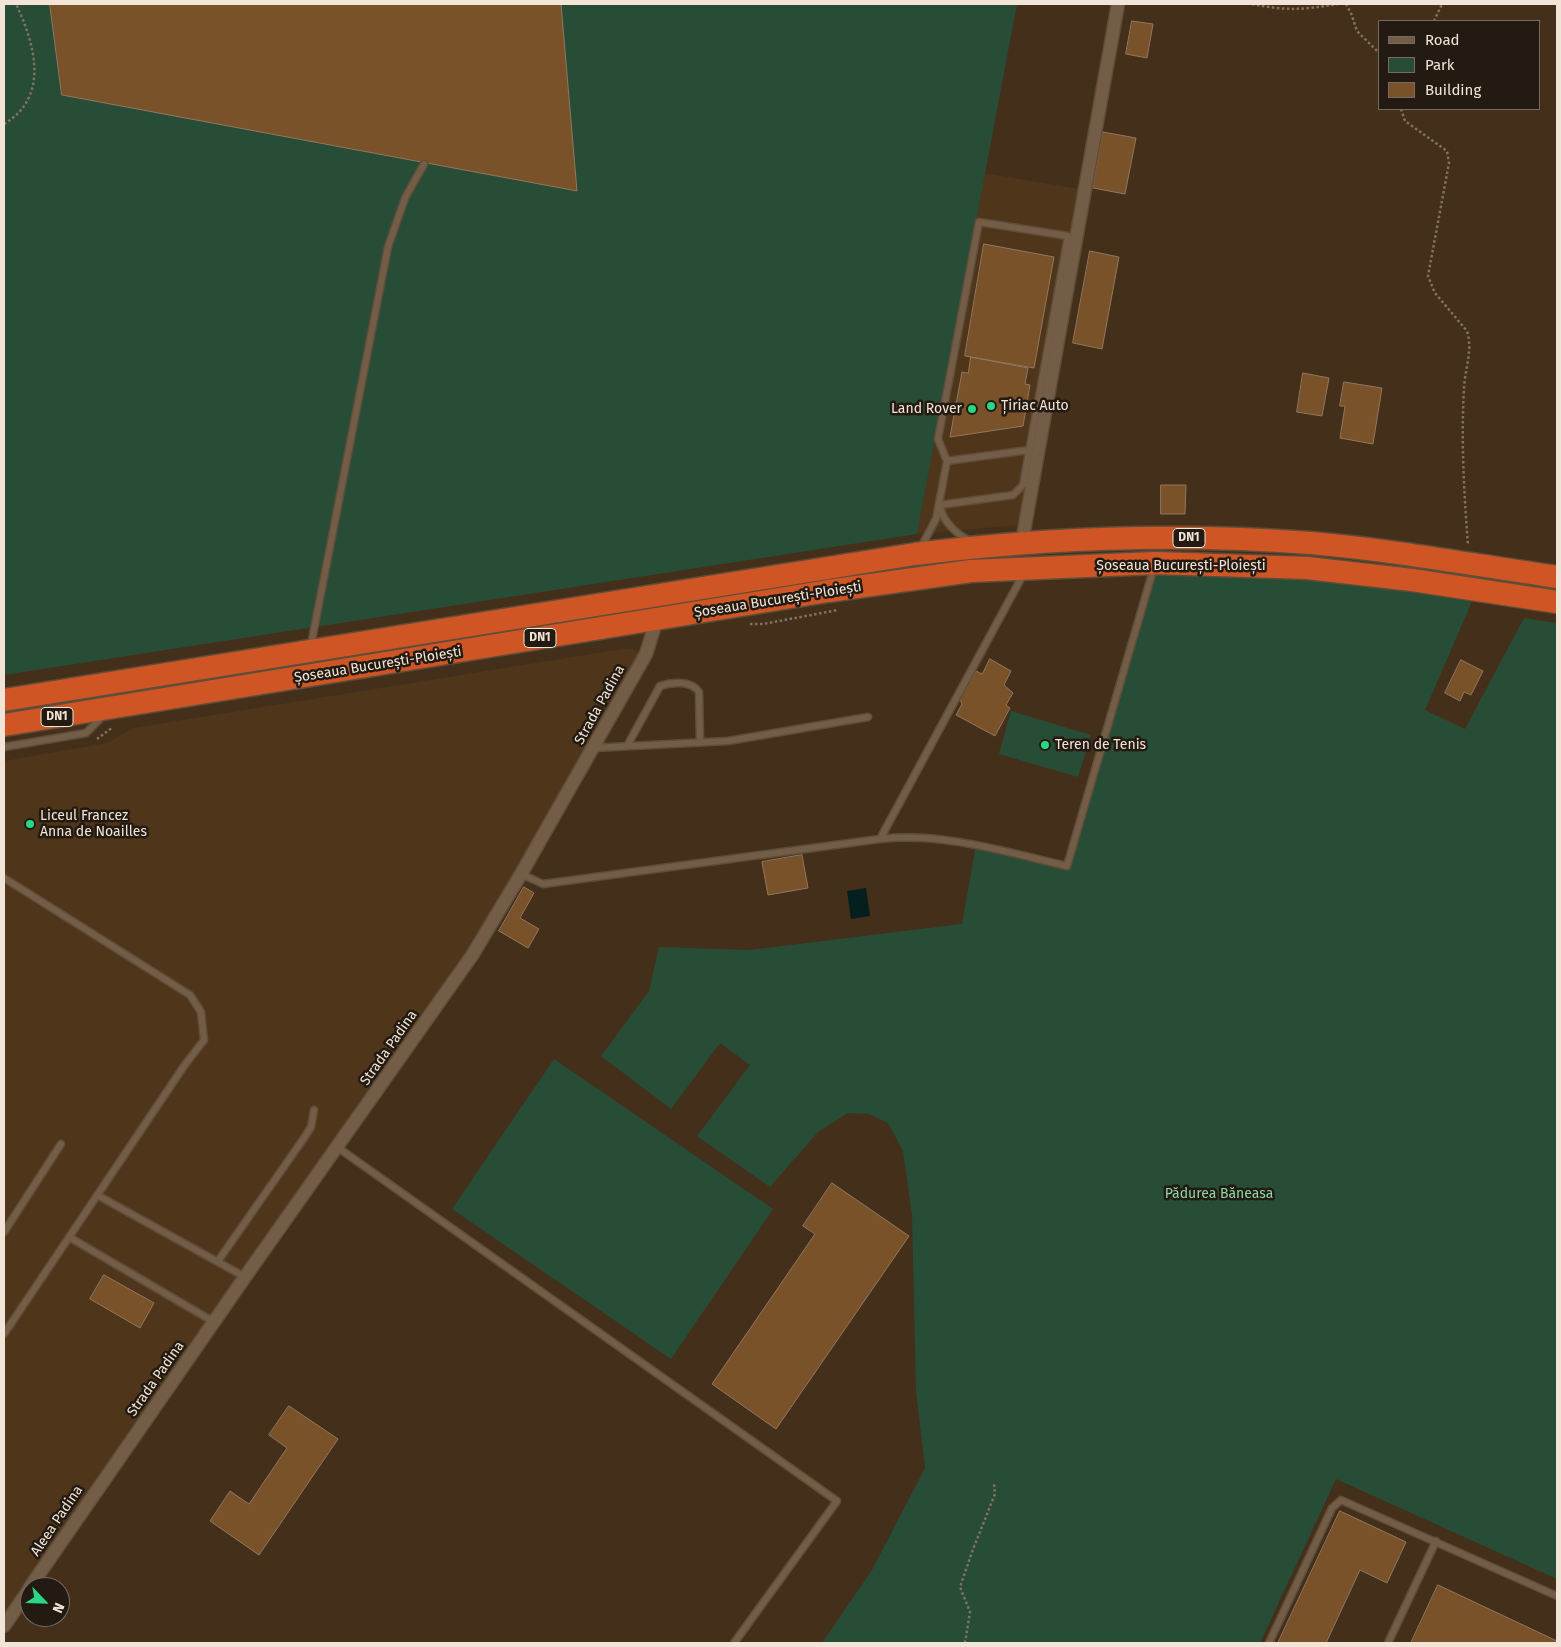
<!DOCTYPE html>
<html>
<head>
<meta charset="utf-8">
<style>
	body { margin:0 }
	#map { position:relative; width:1561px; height:1647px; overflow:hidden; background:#442f1b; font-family:"Fira Sans",sans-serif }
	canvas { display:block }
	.frame { position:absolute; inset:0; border:5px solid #f2e5d8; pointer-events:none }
	.legend { position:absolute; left:1378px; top:20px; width:162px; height:90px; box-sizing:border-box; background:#231a11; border:1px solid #766b61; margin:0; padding:6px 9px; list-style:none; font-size:15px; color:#f2e5d8 }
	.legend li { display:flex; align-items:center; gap:10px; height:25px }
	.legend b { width:25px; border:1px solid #766b61 }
	.north { position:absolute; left:20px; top:1577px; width:50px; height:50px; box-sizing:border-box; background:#231a11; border:1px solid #766b61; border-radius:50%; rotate:114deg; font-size:14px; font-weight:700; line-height:20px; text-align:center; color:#f2e5d8 }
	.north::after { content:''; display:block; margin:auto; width:18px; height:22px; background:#28d885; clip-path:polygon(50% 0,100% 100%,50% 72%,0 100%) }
</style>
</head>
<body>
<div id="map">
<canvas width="1561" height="1647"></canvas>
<div class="frame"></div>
<ul class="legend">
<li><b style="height:6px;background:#745d47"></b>Road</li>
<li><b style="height:14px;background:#284d36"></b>Park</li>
<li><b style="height:14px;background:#7a5229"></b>Building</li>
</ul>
<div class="north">N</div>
</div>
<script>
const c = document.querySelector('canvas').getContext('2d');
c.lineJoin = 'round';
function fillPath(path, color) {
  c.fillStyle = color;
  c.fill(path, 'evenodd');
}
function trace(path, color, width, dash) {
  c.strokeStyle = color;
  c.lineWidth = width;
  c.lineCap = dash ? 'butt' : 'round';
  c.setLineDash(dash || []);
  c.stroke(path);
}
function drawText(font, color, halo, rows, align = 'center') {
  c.font = font + ' "Fira Sans",sans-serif';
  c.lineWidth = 5;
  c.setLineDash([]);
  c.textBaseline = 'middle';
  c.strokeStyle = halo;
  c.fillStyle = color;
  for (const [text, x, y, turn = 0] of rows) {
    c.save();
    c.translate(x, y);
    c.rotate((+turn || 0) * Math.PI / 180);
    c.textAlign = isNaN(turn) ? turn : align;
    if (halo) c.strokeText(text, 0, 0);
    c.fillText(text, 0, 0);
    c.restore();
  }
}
const built = new Path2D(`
	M984,173L1085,190L1020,525L917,534Z
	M628,648L646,654L521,874L4,1626V761L107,743L133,728Z`);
const green = new Path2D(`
	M4,4H1017L917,534L4,675Z
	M1155,563L1477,590L1425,710L1465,729L1524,618L1557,623V1579L1336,1479L1260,1643H822L872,1570L925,1468L916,1391L912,1215L903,1151L888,1123L869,1114L848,1113L818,1132L770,1187L697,1136L750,1065L720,1043L671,1109L601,1056L649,991L659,947L749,950L962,924L976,845L1067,866Z
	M1011,711L1091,735L1078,777L999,754Z
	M554,1059L773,1209L671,1359L452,1209Z`);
const water = new Path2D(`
	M866,888L870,916L851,919L847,891Z`);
const building = new Path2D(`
	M50,4H561L577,191L62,95Z
	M1132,21L1153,24L1147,58L1126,54Z
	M1103,132L1136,138L1125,194L1093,188Z
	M984,244L1054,257L1034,368L965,356Z
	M1090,251L1119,257L1102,349L1073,343Z
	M971,357L1028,368L1025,384L1030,385L1023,426L950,437L962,372L968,373Z
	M1303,373L1329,378L1322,416L1297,412Z
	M1344,382L1382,388L1373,444L1340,438L1345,406H1340Z
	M1161,485H1186L1185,514H1161Z
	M990,659L1011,671L1004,685L1013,693L1006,705L1010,708L995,736L956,715L962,704L960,699L976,671L982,674Z
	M1461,660L1483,671L1471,695L1464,692L1460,701L1445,693Z
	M802,855L808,888L768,895L762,862Z
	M524,887L534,893L520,918L539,929L528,948L499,931Z
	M832,1183L909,1236L776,1429L712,1384L815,1234L803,1226Z
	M104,1275L154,1303L140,1328L90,1299Z
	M289,1406L338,1439L259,1555L210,1521L230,1491L249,1504L287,1448L269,1435Z
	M1340,1511L1406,1542L1387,1583L1360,1570L1326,1643H1278Z
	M1438,1585L1557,1641V1643H1411Z`);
const path = new Path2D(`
	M1252,4C1288,11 1302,10 1338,4
	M1346,4L1351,13L1357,31L1380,54
	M1434,21L1442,4
	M1401,109L1405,121L1447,151L1449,163L1428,276L1435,293L1467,331C1473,350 1465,369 1464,388C1461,441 1464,493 1468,545
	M4,124C50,97 35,44 16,4
	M750,624H763L838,610
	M97,739L113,727
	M965,1643L970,1612L960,1587L972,1552L995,1494L994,1484`);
const lane = new Path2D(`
	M940,505L1013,495L1023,485L1068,236L979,222L938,439L947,461
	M940,507C944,523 955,533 970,541
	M921,547L936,519L947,461L1029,450
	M311,645L388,247L405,198L424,164
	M627,746L660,686C671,682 691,680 699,692L700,742
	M4,747L86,733L102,717
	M593,748L728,741L868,717
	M880,839C943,832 1006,852 1067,866L1154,567
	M521,874L543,884L880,839L1024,573
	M4,878L190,995L201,1012L204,1040L184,1066L4,1334
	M337,1147L837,1501L734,1643
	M97,1195L245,1277
	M4,1232L61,1144
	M69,1237L214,1322
	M218,1261L304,1138L311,1127L314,1110
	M1269,1643L1332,1508L1341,1500L1557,1596
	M1388,1643L1436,1541`);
const street = new Path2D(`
	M1022,542L1118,4
	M30,1587L245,1277L473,954L521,874L646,654L657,619
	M4,1626L30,1588`);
const highway = new Path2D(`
	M4,700L915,554C1043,538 1182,533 1311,543C1393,550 1475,565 1557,577
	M4,725L828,591L971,571L1155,563L1307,568L1412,580L1557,602`);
const markers = [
	[991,406,5,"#28d885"],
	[972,409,5,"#28d885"],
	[1045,745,5,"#28d885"],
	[30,824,5,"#28d885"]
];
const shields = [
	[1189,538,32],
	[540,638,32],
	[57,717,32]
];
const shieldNames = [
	["DN1",1189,538],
	["DN1",540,638],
	["DN1",57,717]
];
const poiNames = [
	["Țiriac Auto",1001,406],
	["Land Rover",962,409,"right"],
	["Teren de Tenis",1055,745],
	["Liceul Francez",40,816],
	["Anna de Noailles",40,832]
];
const streetNames = [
	["Șoseaua București-Ploiești",1181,566],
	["Șoseaua București-Ploiești",778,600,-9],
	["Șoseaua București-Ploiești",378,665,-9],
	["Strada Padina",600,705,-61],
	["Strada Padina",389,1048,-55],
	["Strada Padina",156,1379,-55],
	["Aleea Padina",57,1521,-56]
];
const parkNames = [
	["Pădurea Băneasa",1219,1194]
];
fillPath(built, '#4f351a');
fillPath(green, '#284d36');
fillPath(water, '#051e1e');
fillPath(building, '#7a5229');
trace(building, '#907760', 1);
trace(lane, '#5e4d3a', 9);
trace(street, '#5e4d3a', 15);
trace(highway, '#5e4d3a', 25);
trace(path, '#83715f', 2.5, [2.5, 2.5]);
trace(lane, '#745d47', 6);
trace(street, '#745d47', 12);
trace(highway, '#cf5624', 22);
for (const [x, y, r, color] of markers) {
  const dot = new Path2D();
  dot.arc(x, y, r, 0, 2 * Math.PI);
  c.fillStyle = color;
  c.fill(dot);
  trace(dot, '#231a11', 2);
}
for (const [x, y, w] of shields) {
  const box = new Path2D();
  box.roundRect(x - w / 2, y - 9.5, w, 19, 4);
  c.fillStyle = '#231a11';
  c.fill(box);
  trace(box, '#f2e5d8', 1);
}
drawText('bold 12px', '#f2e5d8', null, shieldNames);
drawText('14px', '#f2e5d8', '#231a11', poiNames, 'left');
drawText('14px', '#f2e5d8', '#231a11', streetNames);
drawText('14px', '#8ad9a6', '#231a11', parkNames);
</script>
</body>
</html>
